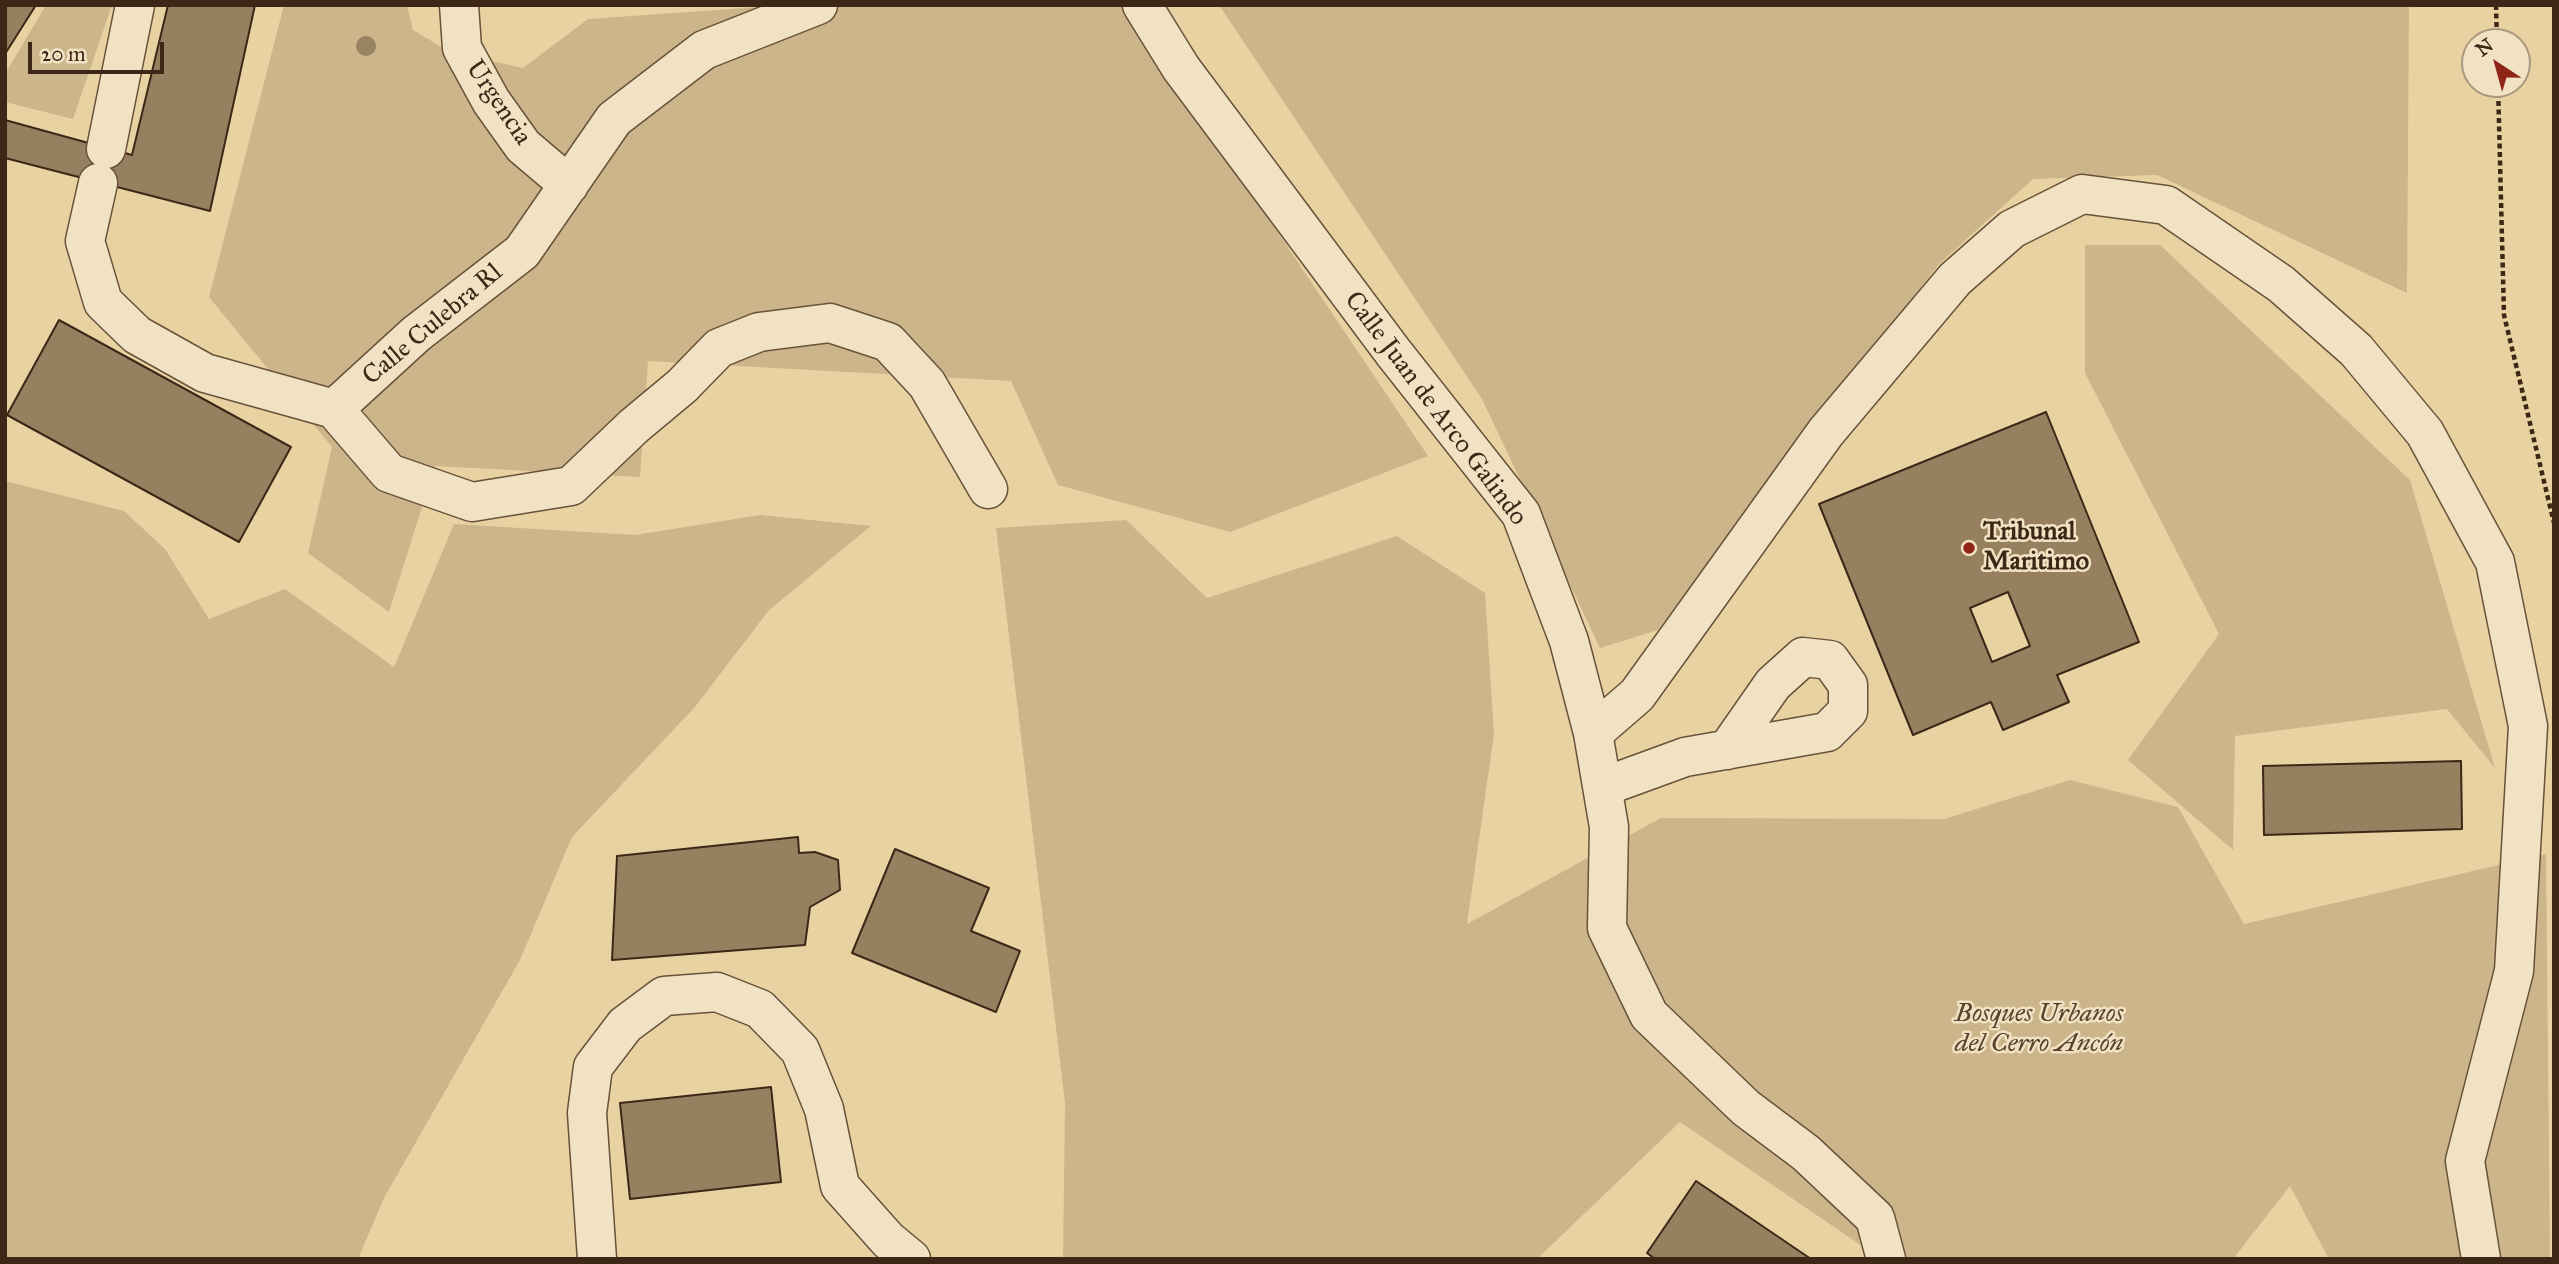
<!DOCTYPE html>
<html>
<head>
<meta charset="utf-8">
<style>
	body { margin:0 }
	#map { position:relative; width:2559px; height:1264px; overflow:hidden; background:#e9d2a2; font-family:"IM FELL Great Primer",serif }
	canvas { display:block }
	.frame { position:absolute; inset:0; border:7px solid #3d2717; pointer-events:none }
	.north { position:absolute; left:2461px; top:28px; width:70px; height:70px; box-sizing:border-box; background:#f1e2c3; border:2px solid #a9977e; border-radius:50%; rotate:324deg; font-size:19px; font-weight:700; line-height:28px; text-align:center; color:#3d2717 }
	.north::after { content:''; display:block; margin:auto; width:24px; height:32px; background:#8f2418; clip-path:polygon(50% 0,100% 100%,50% 72%,0 100%) }
	.scale { position:absolute; left:28px; top:42px; width:136px; height:32px; box-sizing:border-box; border:4px solid #3d2717; border-top:0; padding-left:9px; font-size:21px; line-height:24px; white-space:nowrap; color:#3d2717; -webkit-text-stroke:5px #f1e2c3; paint-order:stroke }
</style>
</head>
<body>
<div id="map">
<canvas width="2559" height="1264"></canvas>
<div class="frame"></div>
<div class="north">N</div>
<div class="scale">20 m</div>
</div>
<script>
const c = document.querySelector('canvas').getContext('2d');
c.lineJoin = 'round';
function fillPath(path, color) {
  c.fillStyle = color;
  c.fill(path, 'evenodd');
}
function trace(path, color, width, dash) {
  c.strokeStyle = color;
  c.lineWidth = width;
  c.lineCap = dash ? 'butt' : 'round';
  c.setLineDash(dash || []);
  c.stroke(path);
}
function drawText(font, color, halo, rows, align = 'center') {
  c.font = font + ' "IM FELL Great Primer",serif';
  c.lineWidth = 5;
  c.setLineDash([]);
  c.textBaseline = 'middle';
  c.strokeStyle = halo;
  c.fillStyle = color;
  for (const [text, x, y, turn = 0] of rows) {
    c.save();
    c.translate(x, y);
    c.rotate((+turn || 0) * Math.PI / 180);
    c.textAlign = isNaN(turn) ? turn : align;
    if (halo) c.strokeText(text, 0, 0);
    c.fillText(text, 0, 0);
    c.restore();
  }
}
const green = new Path2D(`
	M46,5H112L73,119L5,102V74Z
	M284,5H407L413,30L450,52L523,68L588,19L789,5H1125L1428,456L1230,532L1058,485L1011,381L648,361L640,477L435,466L389,612L308,553L332,447L209,297Z
	M1219,5H2409L2407,293L2157,175L2033,179L1939,264L1658,630L1600,648L1482,399Z
	M2085,245H2160L2410,480L2495,768L2447,709L2235,736L2233,850L2128,760L2219,634L2085,373Z
	M5,481L124,511L165,549L209,619L285,589L394,667L454,524L635,535L760,515L871,526L769,610L695,707L572,837L520,960L384,1198L358,1259H5Z
	M1126,520L1207,598L1397,536L1485,593L1494,734L1467,924L1661,818L1944,819L2070,780L2178,807L2244,924L2546,854L2550,1259H2329L2290,1186L2233,1259H1881L1680,1122L1537,1259H1063L1065,1103L996,528Z`);
const building = new Path2D(`
	M5,5H36L5,54Z
	M168,5H255L210,211L5,158V120L132,155Z
	M59,320L291,447L239,542L7,415Z
	M2046,412L2139,642L2057,675L2069,702L2003,730L1991,702L1913,735L1819,504ZM2008,592L2030,646L1992,662L1970,608Z
	M2461,761L2462,829L2264,835L2263,766Z
	M798,837L799,853L815,852L838,860L840,890L810,907L805,945L612,960L617,856Z
	M895,849L989,888L971,931L1020,951L996,1012L852,953Z
	M771,1087L781,1182L630,1199L620,1103Z
	M1696,1181L1811,1259H1655L1647,1253Z`);
const path = new Path2D(`
	M2496,5L2497,42
	M2498,84L2504,315L2554,523`);
const minor = new Path2D(`
	M459,5L462,48L491,101L523,146L569,185
	M1142,5L1181,68L1393,352L1521,514L1569,641L1593,733L1609,827L1607,928L1649,1015L1746,1108L1806,1153L1875,1218L1886,1259
	M106,149L135,5
	M98,183L85,241L103,302L137,335L205,373L334,409
	M334,409L389,473L472,502L571,486L634,426L682,386L719,348L759,332L830,323L888,342L927,384L988,489
	M334,409L416,334L522,252L614,119L704,50L818,5
	M1593,733L1637,695L1826,432L1955,279L2012,229L2082,194L2166,205L2281,284L2356,350L2425,433L2495,562L2528,726L2514,971L2465,1161L2481,1259
	M1603,787L1685,757L1827,732L1848,711V685L1830,660L1803,657L1773,684L1727,750
	M597,1259L587,1113L593,1067L625,1025L664,996L717,992L760,1009L800,1050L824,1109L840,1186L888,1240L911,1259`);
const trees = [
	[366,46]
];
const markers = [
	[1969,548,7,"#8f2418"]
];
const streetNames = [
	["Urgencia",498,103,56],
	["Calle Culebra Rl",433,325,-40],
	["Calle Juan de Arco Galindo",1435,409,53]
];
const poiNames = [
	["Tribunal",1983,533],
	["Maritimo",1983,563]
];
const parkNames = [
	["Bosques Urbanos",2039,1015],
	["del Cerro Ancón",2039,1045]
];
fillPath(green, '#ccb58a');
fillPath(building, '#96805f');
trace(building, '#3d2717', 2);
trace(minor, '#68523a', 41);
trace(path, '#3d2717', 4.5, [5, 3.5]);
trace(minor, '#f1e2c3', 38);
c.fillStyle = '#9a8362';
for (const [x, y] of trees) {
  c.beginPath();
  c.arc(x, y, 10, 0, 2 * Math.PI);
  c.fill();
}
for (const [x, y, r, color] of markers) {
  const dot = new Path2D();
  dot.arc(x, y, r, 0, 2 * Math.PI);
  c.fillStyle = color;
  c.fill(dot);
  trace(dot, '#f1e2c3', 2.5);
}
drawText('26px', '#3d2717', '#f1e2c3', streetNames);
drawText('bold 26px', '#3d2717', '#f1e2c3', poiNames, 'left');
drawText('italic 26px', '#5a432e', '#f1e2c3', parkNames);
</script>
</body>
</html>
